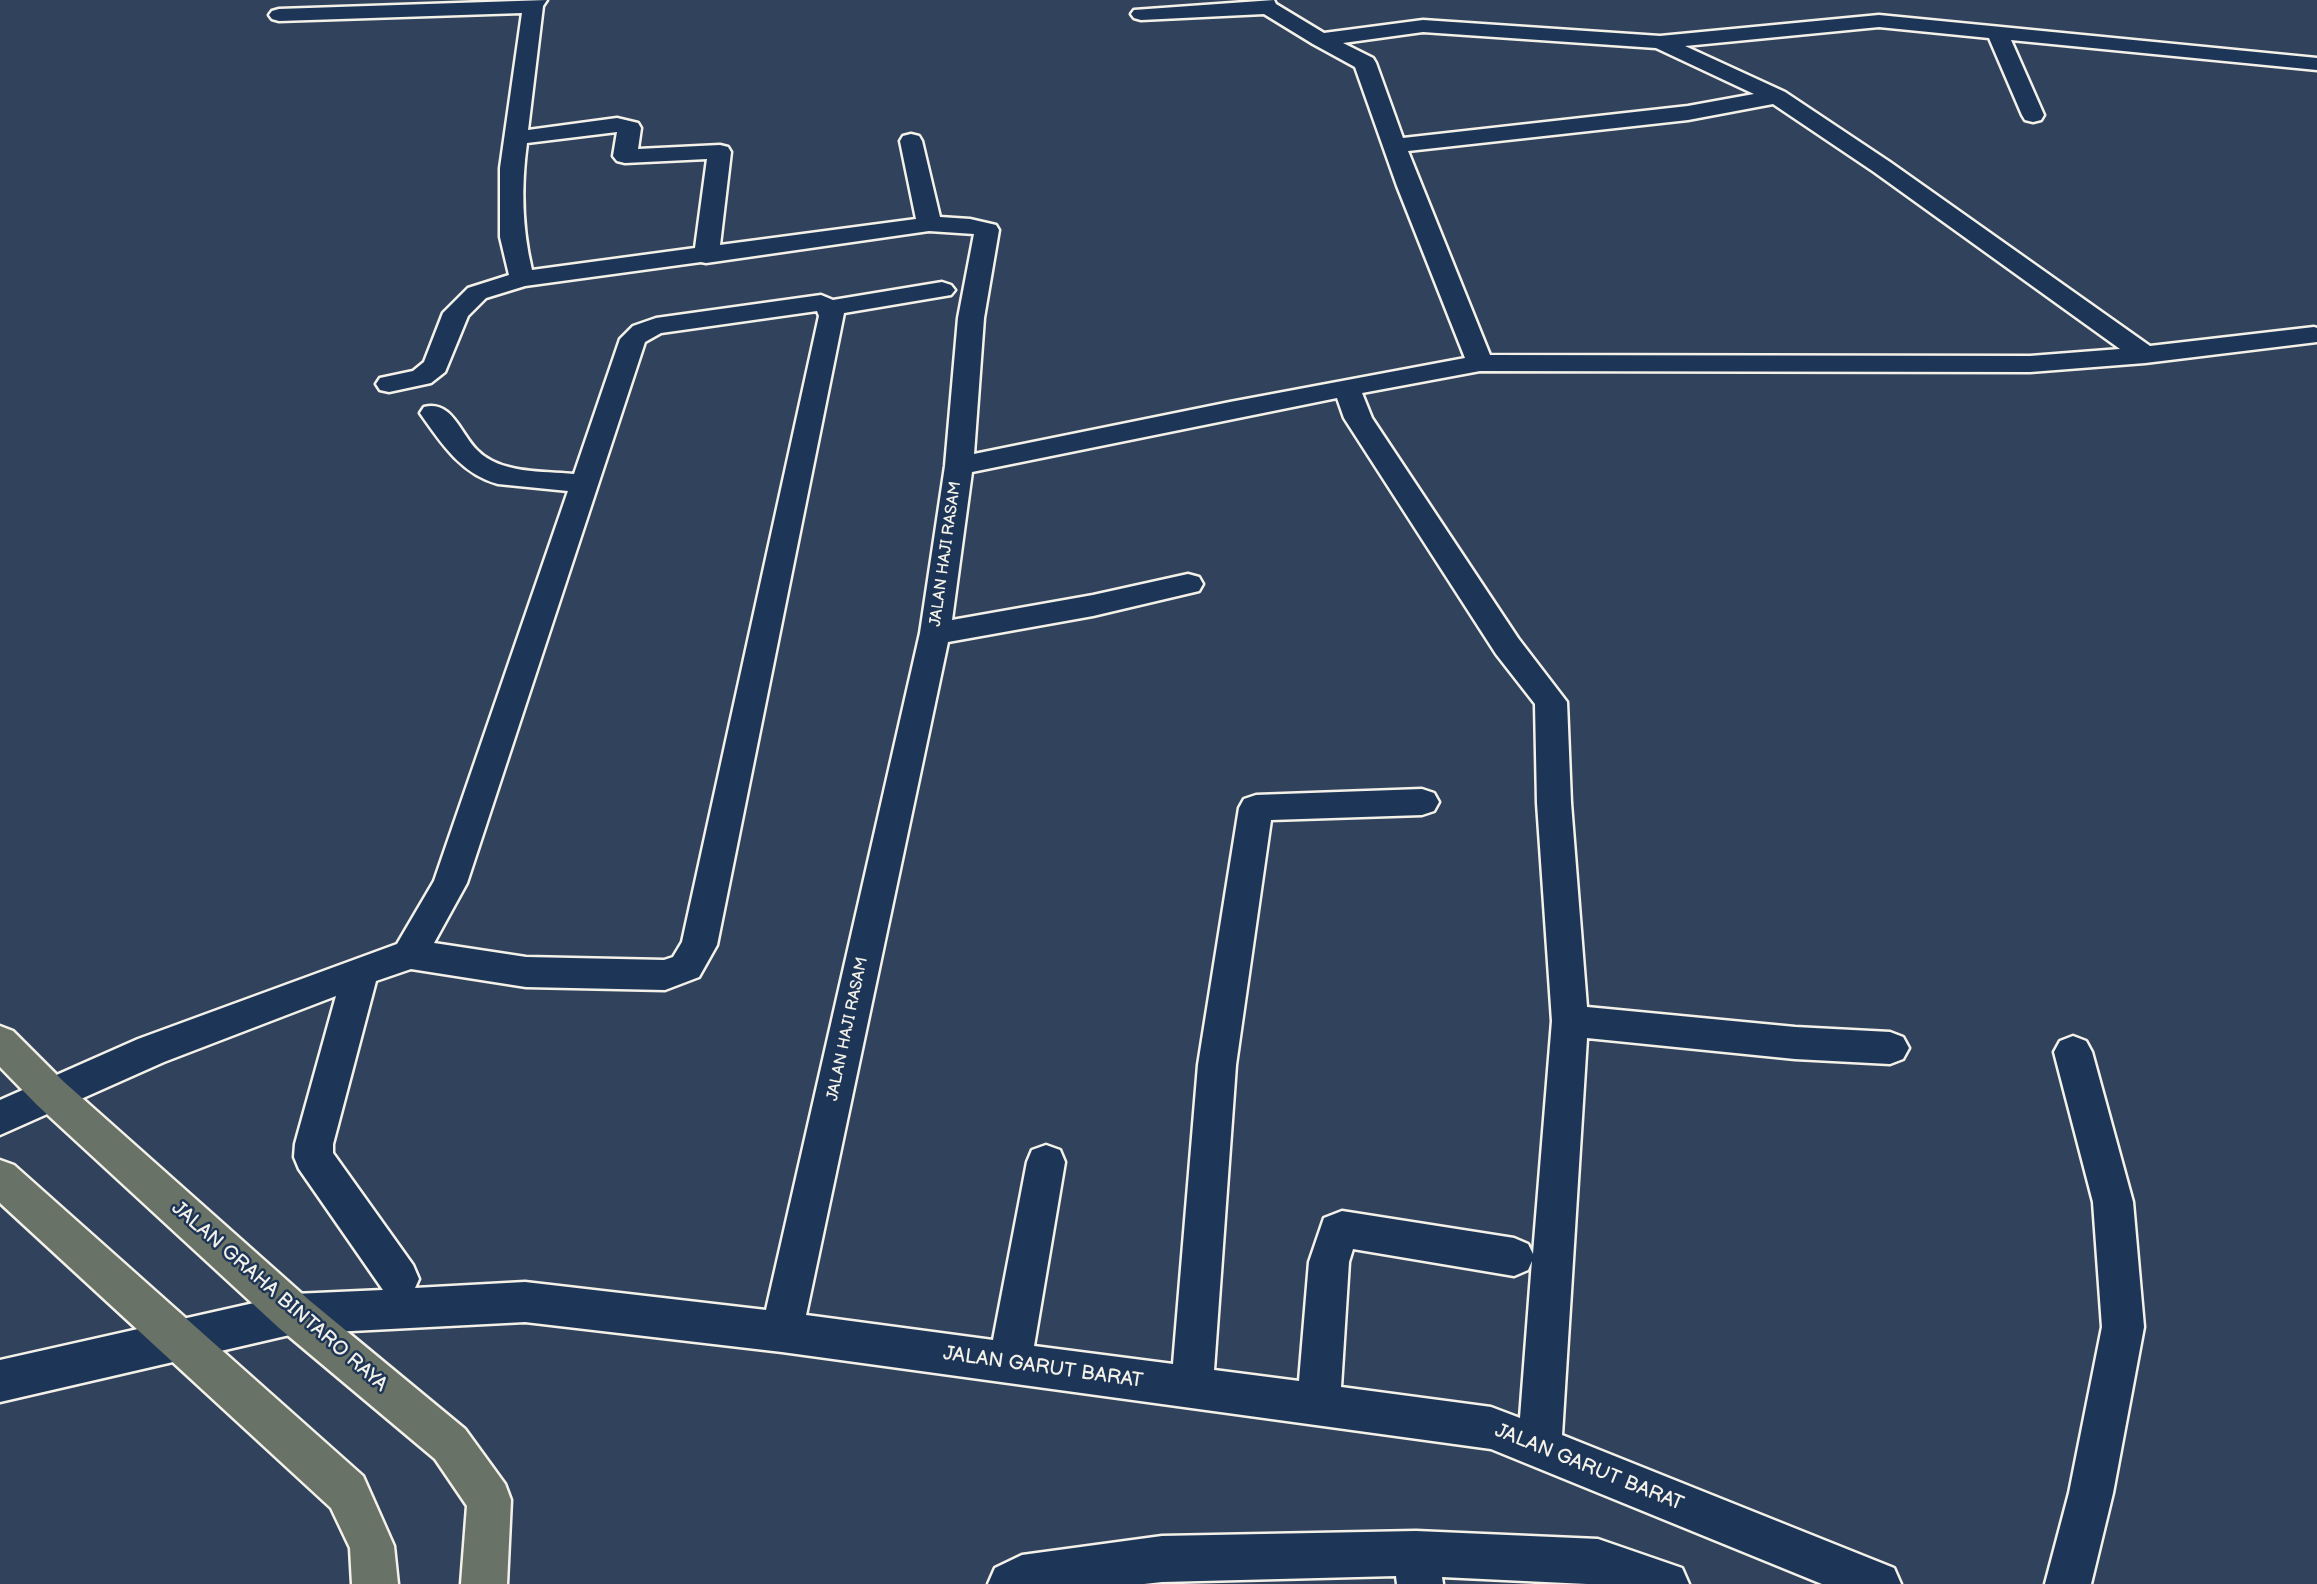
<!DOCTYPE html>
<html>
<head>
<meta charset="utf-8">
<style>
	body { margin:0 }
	canvas { display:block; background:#31425d }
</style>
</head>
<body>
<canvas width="2317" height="1584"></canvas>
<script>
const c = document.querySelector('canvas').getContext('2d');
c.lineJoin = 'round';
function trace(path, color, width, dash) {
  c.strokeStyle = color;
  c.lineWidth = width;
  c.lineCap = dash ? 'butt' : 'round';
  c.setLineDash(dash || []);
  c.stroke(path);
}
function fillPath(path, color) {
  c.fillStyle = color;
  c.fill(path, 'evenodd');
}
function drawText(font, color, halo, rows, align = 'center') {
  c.font = font + ' "Balsamiq Sans",sans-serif';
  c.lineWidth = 5;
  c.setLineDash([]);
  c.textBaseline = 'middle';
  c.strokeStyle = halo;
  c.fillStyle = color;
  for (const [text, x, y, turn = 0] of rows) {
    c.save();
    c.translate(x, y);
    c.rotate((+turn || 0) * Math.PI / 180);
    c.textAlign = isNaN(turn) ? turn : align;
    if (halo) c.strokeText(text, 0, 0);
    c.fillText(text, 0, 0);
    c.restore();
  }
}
const minor = new Path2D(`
	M547,0L543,6L528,130L617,118L638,123L641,128L638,149L720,145L728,147L731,152L720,245L916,219L900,141L903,136L911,134L919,136L922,141L940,217L970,219L996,225L999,230L984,318L974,454L1230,402L1465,358L1397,186L1355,67L1313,44L1264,14L1141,20L1134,18L1131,14L1134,10L1274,0L1276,4L1324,33L1423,20L1660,36L1879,15L2317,58V70L2011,40L2044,115L2041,120L2033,122L2025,120L2022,115L1989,38L1879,27L1685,46L1785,92L1890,162L2150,346L2314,327L2317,328V342L2145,363L2030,372L1480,371L1362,393L1372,418L1518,638L1567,702L1571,803L1587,1007L1795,1027L1890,1032L1903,1037L1909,1048L1903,1059L1890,1064L1795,1059L1587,1038L1562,1435L1894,1568L1901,1584H1822L1491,1449L782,1352L525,1322L294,1334L0,1402V1360L294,1294L383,1290L299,1169L294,1157L295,1144L336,996L164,1062L0,1135V1100L138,1039L397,944L434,881L568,491L498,484C461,474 441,443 420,413L424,407C452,400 460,433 477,450C500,474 543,471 574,474L620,339L633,326L656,318L821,295L833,300L942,282L951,285L955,290L951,295L844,313L717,945L699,977L665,990L526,987L411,969L376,981L333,1144V1153L413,1265L419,1279L415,1288L525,1282L766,1310L920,633L945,466L958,318L974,234L929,231L706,263L701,262L525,286L486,298L468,316L445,372L431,383L389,392L380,390L376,384L380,378L413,371L424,362L443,313L468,288L509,275L500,237V168L522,13L279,21L272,19L269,15L272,11L279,9ZM1423,32L1656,48L1754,94L1688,106L1403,138L1376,63L1373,58L1343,43ZM1773,104L1874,172L2120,349L2030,356L1490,355L1408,151L1688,120ZM617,132L613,156L617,161L625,163L707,159L695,248L532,270C522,228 521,187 527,143ZM817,311L819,316L682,942L673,957L664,960L526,957L434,943L467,883L645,342L661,333ZM1337,398L1344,418L1496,654L1535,704L1537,803L1552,1021L1533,1254L1528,1244L1514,1238L1342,1211L1324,1218L1309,1262L1299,1381L1214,1370L1236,1065L1271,820L1422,815L1434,811L1439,802L1434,793L1422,789L1256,795L1244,799L1239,808L1198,1065L1173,1364L1034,1346L1065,1162L1060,1150L1046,1145L1032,1150L1027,1162L993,1340L806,1315L948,642L1093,616L1199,591L1203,584L1199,577L1188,574L1093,595L952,620L972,472ZM1353,1249L1514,1276L1528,1270L1532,1261L1520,1418L1491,1407L1341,1387L1349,1262Z
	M2073,1036L2086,1041L2092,1052L2133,1202L2144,1327L2113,1493L2091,1584H2045L2069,1493L2102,1327L2093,1202L2054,1052L2060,1041Z
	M1416,1531L1598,1539L1682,1568L1689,1584H1587L1442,1577L1443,1584H1397L1396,1576L1162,1582L1144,1584H988L995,1568L1022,1555L1162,1536Z`);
const major = new Path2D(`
	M0,1026L13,1031L63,1081L309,1300L465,1429L505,1484L511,1500L507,1584H461L467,1506L435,1459L279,1328L37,1105L0,1067Z
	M0,1160L14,1165L363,1476L394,1546L398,1584H352L350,1548L331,1508L0,1203Z`);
const streetNames = [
	["JALAN HAJI RASAM",946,554,-82],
	["JALAN HAJI RASAM",848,1029,-78]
];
const nearStreetnames = [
	["JALAN GRAHA BINTARO RAYA",279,1297,41],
	["JALAN GARUT BARAT",1043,1368,8],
	["JALAN GARUT BARAT",1589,1468,22]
];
trace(minor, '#f4f1e8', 5);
trace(major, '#f4f1e8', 5);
fillPath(minor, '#1d3557');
fillPath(major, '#697266');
drawText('16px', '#f4f1e8', '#1d3557', streetNames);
drawText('20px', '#f4f1e8', '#1d3557', nearStreetnames);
</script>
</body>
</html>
